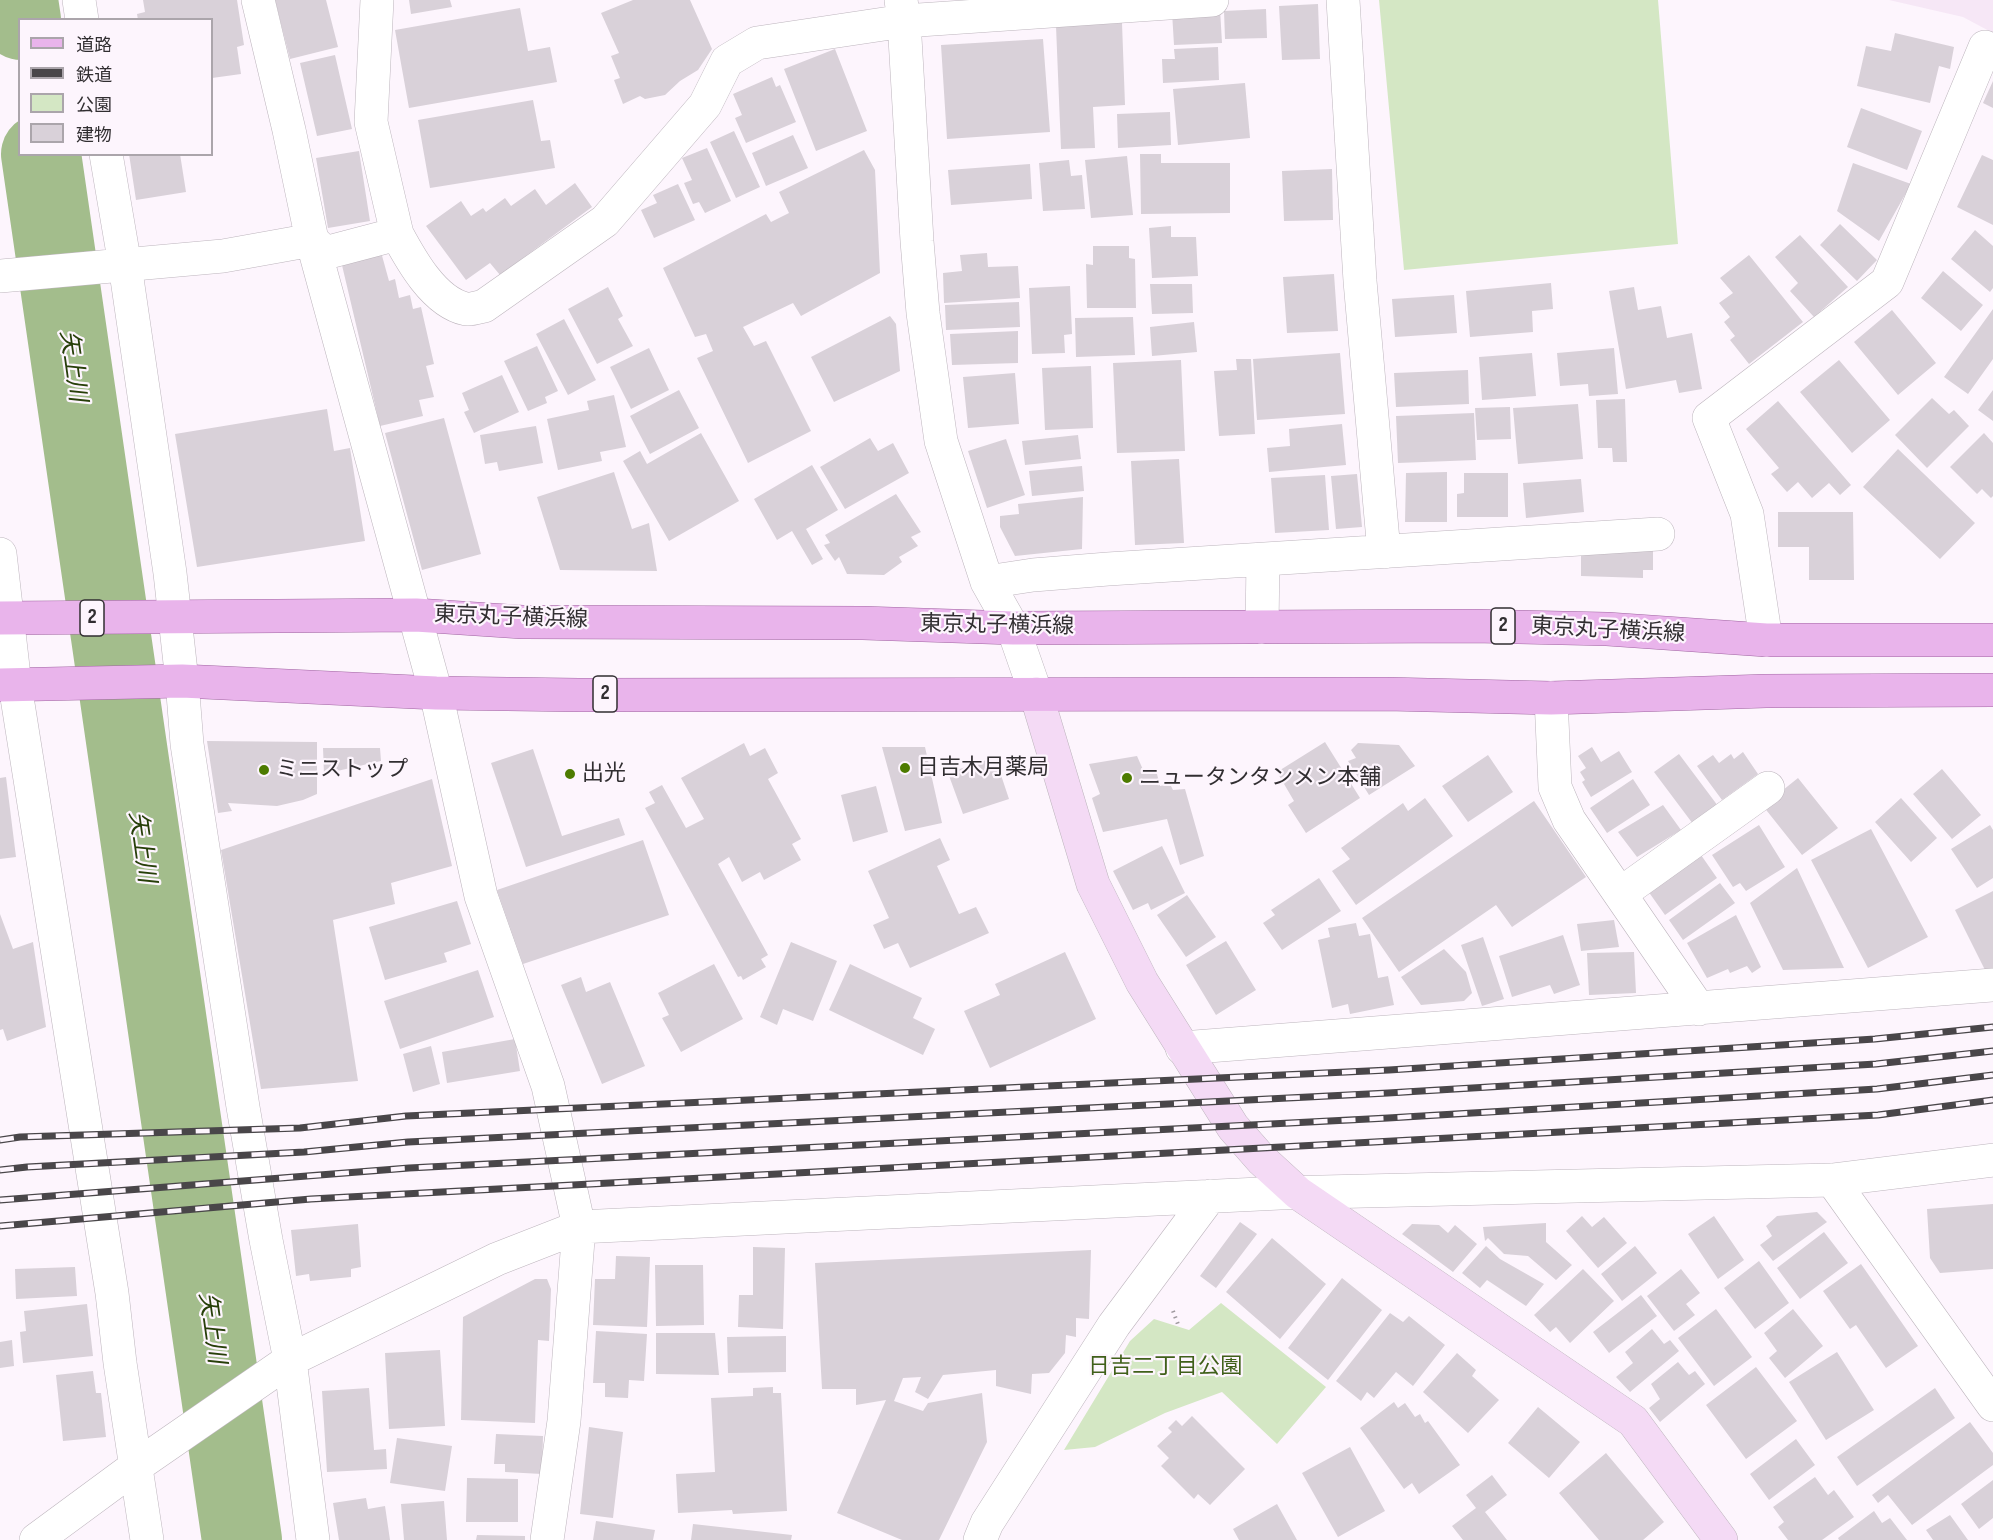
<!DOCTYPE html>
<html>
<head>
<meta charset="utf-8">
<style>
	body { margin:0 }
	#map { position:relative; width:1993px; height:1540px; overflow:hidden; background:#fdf5fd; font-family:"Sofia Sans Condensed","Noto Sans JP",sans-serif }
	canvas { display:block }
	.legend { position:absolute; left:18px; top:18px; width:195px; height:138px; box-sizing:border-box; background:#fdf5fd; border:2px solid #aba5ab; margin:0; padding:8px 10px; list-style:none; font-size:18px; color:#312e31 }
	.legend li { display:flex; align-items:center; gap:12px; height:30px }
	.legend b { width:30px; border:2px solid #aba5ab }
</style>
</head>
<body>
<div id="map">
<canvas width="1993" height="1540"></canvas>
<ul class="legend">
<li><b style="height:8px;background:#e9b4eb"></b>道路</li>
<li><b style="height:8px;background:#494649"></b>鉄道</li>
<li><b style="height:16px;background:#d4e7c4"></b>公園</li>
<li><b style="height:16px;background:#d9d1d9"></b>建物</li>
</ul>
</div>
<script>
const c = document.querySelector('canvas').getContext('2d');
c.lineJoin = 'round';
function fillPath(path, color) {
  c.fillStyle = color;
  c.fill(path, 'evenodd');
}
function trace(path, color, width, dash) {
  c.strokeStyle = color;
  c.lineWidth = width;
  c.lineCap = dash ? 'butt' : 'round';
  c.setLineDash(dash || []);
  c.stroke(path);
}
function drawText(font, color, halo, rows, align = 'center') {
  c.font = font + ' "Sofia Sans Condensed","Noto Sans JP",sans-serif';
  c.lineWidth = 4.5;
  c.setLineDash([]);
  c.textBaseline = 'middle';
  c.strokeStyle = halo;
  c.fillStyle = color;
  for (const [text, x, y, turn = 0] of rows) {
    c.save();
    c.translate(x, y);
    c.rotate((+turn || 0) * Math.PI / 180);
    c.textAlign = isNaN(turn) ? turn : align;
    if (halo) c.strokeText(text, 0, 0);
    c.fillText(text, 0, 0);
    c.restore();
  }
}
const built = new Path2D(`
	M1889,0H1993V33L1963,17Z`);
const green = new Path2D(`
	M1379,0H1658L1678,244L1404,270Z
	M1221,1303L1326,1387L1277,1444L1222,1392L1165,1413L1095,1447L1064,1450L1130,1341L1154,1319L1189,1330Z`);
const river = new Path2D(`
	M18,0L21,20
	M41,154L242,1540`);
const building = new Path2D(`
	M143,0H237L244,45L237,47L241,74L212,78V20H138L137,14L145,12Z
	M275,0H326L338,47L290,59Z
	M409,0H450L452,7L411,14Z
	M633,0H690L712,49L698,70L680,81L665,95L645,99L640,96L623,104L614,80L620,78L611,56L619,53L601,13Z
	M1318,4L1320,59L1282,60L1279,6Z
	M520,8L528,51L550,47L557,82L409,108L395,30Z
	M1220,9L1222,43L1174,45L1172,12Z
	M1266,9L1267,38L1225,39L1224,11Z
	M1122,23L1125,105L1093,107L1095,148L1061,149L1056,26Z
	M1895,33L1954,47L1950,69L1939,66L1930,103L1857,86L1866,46L1891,51Z
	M1043,39L1050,132L947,139L941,45Z
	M1218,47L1219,80L1163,83L1162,59H1175L1174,49Z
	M835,49L867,131L816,151L784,69Z
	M335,55L352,129L317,136L300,63Z
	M772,77L776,87L780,85L796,122L746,143L735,118L742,115L733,94Z
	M1993,81V108L1983,103Z
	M1245,83L1250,138L1178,145L1173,89Z
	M533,100L541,141L550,140L555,168L430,188L418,120Z
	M1861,108L1922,131L1907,170L1847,147Z
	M1170,112L1171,145L1118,148L1117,114Z
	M734,131L760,187L736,198L710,142Z
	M793,135L808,168L766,186L752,153Z
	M707,148L731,201L705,213L699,202L693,204L684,183L692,180L682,158Z
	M864,150L875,170L880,273L801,316L793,303L743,327L754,346L766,341L811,431L748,463L697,358L713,351L706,334L695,337L663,268L766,214L771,222L789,213L779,192Z
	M359,151L370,221L328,228L316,158Z
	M129,154H180L186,192L136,200Z
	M1140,154H1161V163H1230V213L1141,214Z
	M1982,155L1993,160V225L1957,207Z
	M1127,156L1133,215L1091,218L1085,160Z
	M1069,160L1071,176L1082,175L1085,209L1043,211L1039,163Z
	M1853,163L1911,184L1879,241L1837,211Z
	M1030,164L1032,199L951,205L948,170Z
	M1332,169L1333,220L1284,221L1282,171Z
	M575,183L592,207L500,275L490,263L466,280L426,226L461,201L471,216L483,208L486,212L505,198L511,206L535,189L546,205Z
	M678,184L695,220L654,238L641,210L657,203L653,195Z
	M1840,224L1877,260L1857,281L1820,245Z
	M1171,226V237H1196L1198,276L1152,278L1149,228Z
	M1975,230L1993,246V288L1990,292L1951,259Z
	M1800,235L1848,287L1814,317L1790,291L1798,283L1775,257Z
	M1093,246H1129V258L1135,259L1136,308H1087L1086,264L1093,265Z
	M381,252L389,281L395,279L399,298L410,295L413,309L421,307L434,364L426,366L434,397L419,400L423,416L380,426L341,261Z
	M987,253L988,267L1018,266L1020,298L944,303L943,273L962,271L960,255Z
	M1749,255L1803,322L1749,364L1730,340L1735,336L1724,322L1730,317L1719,303L1733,293L1720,278Z
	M1943,271L1983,305L1961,331L1921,298Z
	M1334,274L1338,331L1287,333L1283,277Z
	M1551,283L1553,309L1532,311L1533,332L1470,337L1466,291Z
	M1150,284H1192L1193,313L1152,314Z
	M1070,286L1072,334L1064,335L1065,353L1032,354L1029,288Z
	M608,287L623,316L618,319L633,346L597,364L568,309Z
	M1634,287L1638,310L1661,306L1667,338L1692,333L1702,389L1679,393L1676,380L1626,389L1609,291Z
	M1454,295L1457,333L1395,337L1392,299Z
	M1019,302L1020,327L946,330L945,305Z
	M1993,309V359L1968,394L1944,377Z
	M1892,310L1936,363L1898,395L1854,342Z
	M890,316L896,324L900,371L834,402L811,357Z
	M1133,317L1135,355L1076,357L1075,318Z
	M564,319L596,380L568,395L536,334Z
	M1194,322L1197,352L1152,356L1150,327Z
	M1018,331V363L952,365L950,334Z
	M537,346L558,391L545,397L547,403L528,411L504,361Z
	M649,348L669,390L631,409L610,367Z
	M1614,348L1618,394L1589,396L1588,384L1560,386L1557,353Z
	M1340,353L1345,414L1257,420L1253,359Z
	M1532,353L1536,396L1482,400L1479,357Z
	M1236,359H1251L1255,434L1219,436L1214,371L1237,370Z
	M1181,360L1185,451L1117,453L1113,363Z
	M1839,360L1890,420L1852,453L1800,392Z
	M1091,366L1093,428L1045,430L1042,368Z
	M1468,370L1469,404L1396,407L1394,373Z
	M1015,373L1019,424L968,428L963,377Z
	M502,375L519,412L474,433L464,412L469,410L462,393Z
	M679,390L699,428L650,454L630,416Z
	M1993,390V421L1978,410Z
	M614,395L626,447L600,452L602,461L558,470L547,419L589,410L587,401Z
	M1932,398L1949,414L1954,410L1969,426L1927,468L1895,435Z
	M1625,399L1627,462H1613L1612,448H1598L1596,400Z
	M1778,401L1851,485L1840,495L1829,483L1812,498L1798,482L1787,492L1771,474L1779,468L1746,429Z
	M1578,404L1583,459L1518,464L1513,408Z
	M1510,407L1511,439L1477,440L1475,408Z
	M327,409L334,451L350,448L365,541L197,567L175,434Z
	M1474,413L1476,460L1398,463L1396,416Z
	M444,418L481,554L422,570L385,433Z
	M1342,424L1346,465L1269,472L1267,448L1290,446L1289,429Z
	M536,426L543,463L499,471L497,462L485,464L480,435Z
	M701,433L739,501L669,541L623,461L640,451L647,464Z
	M1984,433L1993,443V496L1991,498L1982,489L1977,494L1950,467Z
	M1078,435L1081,459L1025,465L1022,441Z
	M870,438L878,451L893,443L909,473L845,509L820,467Z
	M1006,439L1025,495L987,508L968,451Z
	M1898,449L1975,523L1940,559L1863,487Z
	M1179,459L1184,543L1135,545L1131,461Z
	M812,465L838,510L806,529L823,559L812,565L792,531L777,540L754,499Z
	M1082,466L1084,491L1032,496L1029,471Z
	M614,472L632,529L649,523L657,571L560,570L537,497Z
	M1447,472V522H1405L1406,473Z
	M1464,473H1508V517H1457V494L1464,493Z
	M1357,474L1362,527L1336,529L1331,476Z
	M1325,475L1329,530L1275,533L1271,478Z
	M1581,479L1584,512L1526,518L1523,483Z
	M896,494L921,532L911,537L918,546L899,557L902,562L884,575L847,574L839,557L835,561L824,545L830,543L825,535Z
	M1083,497L1082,549L1015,556L1000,527V516L1019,514L1018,504Z
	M1778,512H1853L1854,580H1809V547H1778Z
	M1581,548L1653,549V570H1643V578L1581,576Z
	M207,741L317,742V794L303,800L277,806L228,803L232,811L218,813Z
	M1325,742L1360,798L1306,833L1288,805L1294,801L1277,772Z
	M744,743L750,756L765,748L778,773L768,779L801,839L792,844L801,860L764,880L760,872L742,882L729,857L718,864L768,955L761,959L766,967L743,980L741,976L738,977L645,808L655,803L649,792L662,785L686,828L704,819L681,778Z
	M1358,743L1399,745L1415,766L1369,795L1348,761L1356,758L1351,750Z
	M882,747H925L942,823L905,831Z
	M1592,747L1601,762L1619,751L1632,772L1591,797L1582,782L1585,780L1580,772L1586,768L1578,756Z
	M323,748H380L381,761L324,774Z
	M533,749L562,836L619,818L625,835L526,867L491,763Z
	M1743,752L1758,774L1722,800L1697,766L1713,755L1719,763L1731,754L1734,759Z
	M1679,754L1718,806L1693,824L1654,772Z
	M1488,755L1513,792L1468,822L1442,786Z
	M1137,756L1144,772L1156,770L1160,786L1170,784L1173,790L1185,789L1204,856L1180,865L1167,819L1103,832L1092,798L1100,794L1089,764Z
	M995,757L1009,799L963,814L948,773Z
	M1942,769L1981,815L1952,839L1913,794Z
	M6,777L16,857L0,859V778Z
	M1798,778L1838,828L1802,855L1763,806Z
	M432,779L452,866L391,883L395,904L333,920L358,1081L261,1089L221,850Z
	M1633,779L1650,805L1607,833L1590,808Z
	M876,786L888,832L853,842L841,795Z
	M1425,798L1453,836L1356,905L1332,871L1350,859L1341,848L1403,803L1408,811Z
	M1901,798L1937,838L1911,862L1875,822Z
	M1534,801L1586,877L1512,927L1496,905L1399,972L1362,918Z
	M1663,805L1681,830L1637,857L1618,832Z
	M1759,825L1785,867L1746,891L1740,883L1733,887L1712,855Z
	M1990,825L1993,830V878L1977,888L1951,849Z
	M1871,829L1928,937L1868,968L1811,860Z
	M940,838L950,860L937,866L959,914L976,907L989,933L910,968L898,943L884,949L873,925L889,918L868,871Z
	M643,840L669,915L523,964L497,890Z
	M1162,846L1185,893L1151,910L1148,903L1133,910L1113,871Z
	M1701,855L1717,878L1665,915L1648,891Z
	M1797,868L1844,968L1783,970L1750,903Z
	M1319,878L1341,911L1282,950L1263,923L1275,915L1271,910Z
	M1720,883L1735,903L1683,940L1669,920Z
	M1993,891V973L1988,976L1955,910Z
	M1187,895L1216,937L1186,957L1157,915Z
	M457,901L471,944L444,953L447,962L385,980L369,927Z
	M0,914L13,949L33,942L46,1027L7,1041L3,1029L0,1030Z
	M1736,915L1761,967L1752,973L1747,966L1730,973L1728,969L1707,978L1687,943Z
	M1614,920L1619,947L1581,951L1577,924Z
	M1356,923L1359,936L1370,934L1378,978L1388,976L1394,1005L1350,1014L1348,1004L1332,1008L1318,940L1330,937L1328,928Z
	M1563,935L1580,985L1554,994L1550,985L1512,997L1499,956Z
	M1483,937L1504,999L1482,1006L1461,945Z
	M1226,941L1256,990L1216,1015L1186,965Z
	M791,942L837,961L813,1021L783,1009L777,1025L760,1017Z
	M1444,949L1466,972L1472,993L1464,1001L1421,1005L1401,977Z
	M1065,952L1096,1019L990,1068L964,1011L1000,995L995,984Z
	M1634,952L1636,993L1589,995L1587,953Z
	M714,964L743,1019L681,1052L662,1018L669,1015L658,993Z
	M850,964L922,998L913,1018L935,1029L923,1055L829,1010Z
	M478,970L494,1017L400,1049L384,1001Z
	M581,977L586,992L610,982L645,1066L602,1084L561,985Z
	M515,1039L520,1071L447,1083L442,1052Z
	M431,1046L440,1084L413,1092L403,1054Z
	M1993,1204V1269L1940,1273L1930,1258L1927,1209Z
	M1817,1212L1827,1222L1773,1261L1760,1245L1772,1236L1766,1226L1777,1216Z
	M1582,1216L1592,1227L1604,1217L1627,1243L1598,1268L1566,1231Z
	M1714,1216L1744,1260L1718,1279L1688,1234Z
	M1240,1222L1257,1234L1216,1288L1200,1276Z
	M1546,1223V1242L1572,1265L1556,1280L1528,1256L1504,1254L1488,1238L1485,1241L1483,1227Z
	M358,1224L361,1267L351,1269V1277L310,1281L309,1274L296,1276L291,1230Z
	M1412,1224L1439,1225L1448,1233L1455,1225L1477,1244L1453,1272L1402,1234Z
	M1824,1232L1848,1263L1800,1299L1777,1268Z
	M1272,1238L1326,1284L1280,1339L1226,1292Z
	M1486,1246L1500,1259L1544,1284L1526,1306L1487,1280L1480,1288L1462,1273Z
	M1635,1246L1657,1273L1622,1301L1601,1274Z
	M753,1247L785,1248L783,1329L738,1327L739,1295H753Z
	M1091,1250L1089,1319L1076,1318V1337L1066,1335L1065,1353L1049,1373L1032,1374L1031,1394L996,1386V1370L943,1375L928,1399L915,1392L921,1377L903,1378L894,1401L923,1411L928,1403L982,1393L987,1442L939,1540H902L837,1513L886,1400L856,1405V1389H822L815,1263Z
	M616,1256L650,1257L647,1327L593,1325L595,1279H615Z
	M1759,1261L1789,1303L1755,1329L1724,1288Z
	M1861,1264L1918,1346L1886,1368L1856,1325L1850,1329L1823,1291Z
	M655,1265H703L704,1325L656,1326Z
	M75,1267L77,1296L16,1299L15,1269Z
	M1583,1269L1614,1301L1570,1343L1556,1327L1550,1332L1534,1315Z
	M1681,1269L1700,1293L1686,1304L1695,1315L1674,1331L1647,1296Z
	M1342,1278L1382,1310L1328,1380L1288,1348Z
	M535,1279H547L551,1289L549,1341L538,1340L535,1423L461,1420L463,1317Z
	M1641,1295L1657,1316L1609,1353L1593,1332Z
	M87,1304L93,1356L23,1363L20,1332L26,1331L24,1311Z
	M1716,1309L1752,1357L1714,1386L1678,1338Z
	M1793,1309L1823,1346L1785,1378L1769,1358L1777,1351L1764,1333Z
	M1390,1313L1403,1322L1409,1316L1445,1345L1413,1386L1396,1372L1374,1398L1367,1392L1361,1401L1336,1381Z
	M1652,1329L1664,1344L1670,1340L1679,1351L1630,1392L1616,1377L1633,1363L1625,1352Z
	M596,1331L647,1334L644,1381L629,1380L628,1398L605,1397V1383H593Z
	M656,1333H715L719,1375L656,1374Z
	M786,1336V1372L728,1373L727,1337Z
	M12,1340L14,1366L0,1368V1342Z
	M440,1350L445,1426L389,1429L385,1353Z
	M1837,1352L1874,1410L1826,1440L1789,1382Z
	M1457,1353L1476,1370L1472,1376L1499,1400L1468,1433L1423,1392Z
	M1678,1362L1689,1375L1695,1371L1705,1384L1660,1422L1649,1408L1660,1399L1651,1384Z
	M1756,1367L1797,1421L1746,1459L1706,1405Z
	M93,1371L96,1393H101L106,1437L63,1441L56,1375Z
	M773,1387V1393H781L787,1511L733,1514L732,1510L678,1513L676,1474L715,1472L711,1398L753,1396V1388Z
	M369,1388L374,1450L386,1449L387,1469L327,1472L322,1391Z
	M1935,1388L1955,1418L1857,1486L1837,1457Z
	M1394,1402L1398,1408L1405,1403L1415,1417L1420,1414L1425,1423L1428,1421L1460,1465L1419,1494L1412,1483L1404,1489L1360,1428Z
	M1538,1407L1580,1442L1549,1478L1508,1443Z
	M1192,1416L1245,1469L1210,1505L1198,1494L1194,1499L1161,1466L1169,1458L1157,1446L1172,1432L1168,1428L1176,1420L1182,1426Z
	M1970,1422L1993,1453V1465L1912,1525L1888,1495L1878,1503L1872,1495Z
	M589,1427L623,1432L613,1518L580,1514Z
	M496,1434L543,1436L542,1474L505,1472V1464H494Z
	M397,1438L452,1446L445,1491L390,1483Z
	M1796,1439L1815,1465L1769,1500L1750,1474Z
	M1350,1447L1385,1511L1338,1537L1302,1473Z
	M1606,1453L1664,1522L1643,1540H1599L1559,1493Z
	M1492,1475L1507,1495L1485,1512L1507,1540H1463L1452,1526L1476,1508L1466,1495Z
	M1815,1477L1828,1495L1834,1490L1854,1517L1822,1540H1788L1778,1527L1784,1522L1773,1507Z
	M467,1478L518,1479V1522H466Z
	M1993,1480V1518L1979,1529L1961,1504Z
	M366,1498L368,1509L385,1506L390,1540H339L333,1503Z
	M444,1501L447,1540H404L401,1504Z
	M1277,1504L1297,1540H1239L1233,1529Z
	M1874,1511L1882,1523L1890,1518L1907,1540H1839L1838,1538Z
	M1950,1515L1968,1540H1933L1926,1530Z
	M596,1521L655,1530L653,1540H593Z
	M693,1524L792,1535L791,1540H691Z
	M477,1535L525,1536V1540H476Z`);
const path = new Path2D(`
	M1173,1311L1179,1327`);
const street = new Path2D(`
	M79,0L82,20
	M258,0L289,130L312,240L436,693L481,896L548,1086L579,1227L564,1421L547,1540
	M901,0L904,21L917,241L923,313L941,441L987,582L1013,628L1036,694
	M1343,0L1360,281L1384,552
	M106,154L125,265L170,573L182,681L187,744L243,1107L266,1240L290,1360L313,1540
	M397,234C411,260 434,302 466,309C471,310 479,307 484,306L605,221L705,105L727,61L757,43L904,21L1212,0
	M0,276L223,256L312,240L325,253L397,234L371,122L377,0
	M0,554L15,685L112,1293L120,1363L147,1540
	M987,582L1033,575L1108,569L1658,534
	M1262,627L1263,560
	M1766,640L1747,514L1709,418L1887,282L1985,47
	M1551,698L1555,787L1569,820L1699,1009
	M1620,894L1768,788
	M1182,1048L1993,985
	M1832,1180L1993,1405
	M36,1540L135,1467L290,1360L497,1259L579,1227L1280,1193L1832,1180L1993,1160
	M980,1540L987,1523L1114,1325L1210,1196`);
const secondary = new Path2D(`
	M1036,694L1093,884L1142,982L1233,1127L1262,1160L1298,1193L1633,1421L1721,1540`);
const primary = new Path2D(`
	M0,618L416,615L522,622L863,623L1013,628L1474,626L1607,629L1766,640H1993
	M0,685L182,681L436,693L579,695L1387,694L1551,698L1766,691L1993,690`);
const rail = new Path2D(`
	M0,1140L20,1137L300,1128L406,1116L1389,1070L1875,1039L1993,1027
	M0,1170L27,1167L304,1152L408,1142L1388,1093L1876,1064L1993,1051
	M0,1200L409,1168L1388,1118L1877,1089L1993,1075
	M0,1226L311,1199L1878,1115L1993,1100`);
const markers = [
	[905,768,6,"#4d7b00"],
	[264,770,6,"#4d7b00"],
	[570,774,6,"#4d7b00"],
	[1127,778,6,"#4d7b00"]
];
const shields = [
	[92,618,24],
	[1503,626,24],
	[605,694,24]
];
const shieldNames = [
	["2",92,618],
	["2",1503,626],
	["2",605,694]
];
const streetNames = [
	["東京丸子横浜線",511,618,2],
	["東京丸子横浜線",997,626,1],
	["東京丸子横浜線",1608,631,3]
];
const poiNames = [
	["日吉木月薬局",917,768],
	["ミニストップ",276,770],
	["出光",582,774],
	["ニュータンタンメン本舗",1139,778]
];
const parkNames = [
	["日吉二丁目公園",1165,1367]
];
const waterNames = [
	["矢上川",72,366,82],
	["矢上川",141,847,82],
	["矢上川",211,1328,82]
];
fillPath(built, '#f6e7f6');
fillPath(green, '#d4e7c4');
trace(river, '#a3bd8c', 80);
fillPath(building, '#d9d1d9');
trace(street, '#bdb5bd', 34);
trace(secondary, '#bdb5bd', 34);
trace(primary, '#a065a1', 34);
trace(path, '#9e999e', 4, [1.5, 4.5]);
trace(street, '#fff', 33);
trace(secondary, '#f4daf5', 33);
trace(primary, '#e9b4eb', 33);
trace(rail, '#494649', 7);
trace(rail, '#fdf5fd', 4.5, [14]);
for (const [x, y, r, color] of markers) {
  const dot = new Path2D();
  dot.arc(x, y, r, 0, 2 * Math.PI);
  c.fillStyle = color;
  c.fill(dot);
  trace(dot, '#fdf5fd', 2);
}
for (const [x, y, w] of shields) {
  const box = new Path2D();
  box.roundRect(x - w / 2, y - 18, w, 36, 4.5);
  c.fillStyle = '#fdf5fd';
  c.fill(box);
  trace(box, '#312e31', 1.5);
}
drawText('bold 21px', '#312e31', null, shieldNames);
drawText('22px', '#312e31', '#fdf5fd', streetNames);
drawText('22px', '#312e31', '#fdf5fd', poiNames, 'left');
drawText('22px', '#40601a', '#fdf5fd', parkNames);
drawText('italic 24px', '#273f09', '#fdf5fd', waterNames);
</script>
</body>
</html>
